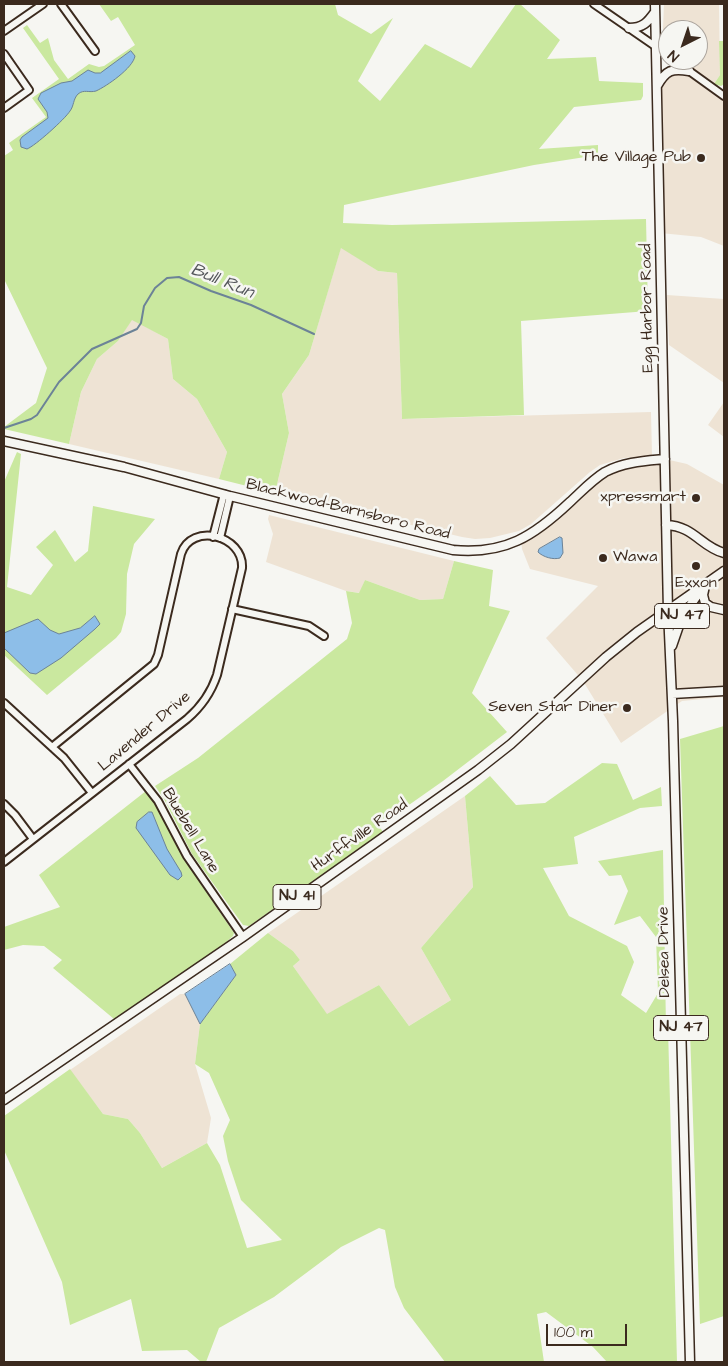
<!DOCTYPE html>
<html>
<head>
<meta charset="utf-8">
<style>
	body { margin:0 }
	#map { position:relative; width:728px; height:1366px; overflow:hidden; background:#f6f6f2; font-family:"Architects Daughter",sans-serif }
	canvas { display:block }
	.frame { position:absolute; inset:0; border:5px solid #3b2a1e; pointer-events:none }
	.north { position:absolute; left:658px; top:20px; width:50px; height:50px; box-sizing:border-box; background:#f6f6f2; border:1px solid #aba49d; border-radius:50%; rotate:221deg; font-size:14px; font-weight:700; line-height:20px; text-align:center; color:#3b2a1e }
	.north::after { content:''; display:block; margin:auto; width:18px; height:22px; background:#3b2a1e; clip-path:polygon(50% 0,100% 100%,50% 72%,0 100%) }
	.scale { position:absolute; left:546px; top:1324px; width:81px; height:22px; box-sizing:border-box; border:2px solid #3b2a1e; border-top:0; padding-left:6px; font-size:15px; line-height:18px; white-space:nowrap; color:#3b2a1e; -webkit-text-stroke:4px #f6f6f2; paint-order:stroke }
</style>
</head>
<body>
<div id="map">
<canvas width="728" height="1366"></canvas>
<div class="frame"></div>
<div class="north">N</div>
<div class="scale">100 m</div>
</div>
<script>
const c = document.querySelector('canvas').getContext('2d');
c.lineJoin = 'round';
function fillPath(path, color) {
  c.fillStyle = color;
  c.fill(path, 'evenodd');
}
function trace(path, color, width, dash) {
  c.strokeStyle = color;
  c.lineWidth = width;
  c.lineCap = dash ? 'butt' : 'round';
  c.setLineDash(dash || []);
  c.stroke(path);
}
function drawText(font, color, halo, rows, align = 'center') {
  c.font = font + ' "Architects Daughter",sans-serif';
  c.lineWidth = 5;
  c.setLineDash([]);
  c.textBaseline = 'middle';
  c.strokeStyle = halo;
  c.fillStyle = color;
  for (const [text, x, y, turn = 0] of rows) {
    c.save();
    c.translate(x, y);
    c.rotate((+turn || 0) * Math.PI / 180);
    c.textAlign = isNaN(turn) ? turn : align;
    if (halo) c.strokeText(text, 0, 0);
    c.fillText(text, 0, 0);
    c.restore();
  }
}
const built = new Path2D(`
	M664,4H719L720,75L714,84L681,60H698V30H668V51L664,47L663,29Z
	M689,71L724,96V246L701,237L660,233L656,88L663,76Z
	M341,247L378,271L397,273L402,419L651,412L652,456L624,458L600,465L590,472L531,524L519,531L490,538L475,539L462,537L275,493L289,433L282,394L309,355Z
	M667,295L724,299V383L669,345Z
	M132,319L168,339L173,379L197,399L227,452L219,479L69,444L81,392L97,359L118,341Z
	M724,402V437L708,425Z
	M665,459L687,464L724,485V697L682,701L621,743L583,681L546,638L598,586L530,569L522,549L521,540L604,473Z
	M269,515L454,561L443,599L420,600L365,580L360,593L346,591L266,562L273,534L268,519Z
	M465,796L473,887L421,948L451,1000L409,1026L379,985L327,1015L293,966L300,960L293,951L268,933Z
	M226,967L235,976L200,1024L195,1064L211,1118L207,1143L162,1168L140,1133L128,1119L103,1114L70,1070L180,994H185Z`);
const green = new Path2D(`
	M99,4H335L338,15L371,34L393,18L358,81L380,101L425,44L471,68L516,4H520L560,40L547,59L596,57L599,81L643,83V96L641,100L574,107L539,149L598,145V155L534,165L344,205L343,223L392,225L646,219L648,311L521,321L524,415L402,419L397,273L378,271L341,248L309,355L282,394L289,433L275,493L219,479L227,452L197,399L173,379L168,339L132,320L118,341L97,359L81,392L69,444L4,429V427L36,403L47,368L4,279V156L13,150L9,143L46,117L32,98L59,79L23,28L27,25L40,43L48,38L54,60L68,79L89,64L99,67L104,66L135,45L118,17L111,21Z
	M719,41H724V84L721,86L714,84L720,75Z
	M17,452L21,454L7,587L31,595L53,565L36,547L55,530L75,562L88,551L93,506L155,519L134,544L127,574L126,614L121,632L116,638L47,695L4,655V482Z
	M454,561L493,570L489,606L510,611L472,693L507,732L443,781L379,826L383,832L249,926L243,925L192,854L164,799L155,786L198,758L347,639L352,623L346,591L359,593L365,580L420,600L443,599Z
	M724,726V1316L700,1324L680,739Z
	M602,763L617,764L633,800L661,787L662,806L640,808L574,837L578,864L543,868L569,916L627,946L634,962L621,995L646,1013L658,993L656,937L640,916L614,925L628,891L621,875L609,876L598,861L663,850L666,1028H668L677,1362H607L593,1347L546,1312L537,1314L544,1362H445L404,1308L395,1287L385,1230L379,1228L341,1247L274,1297L219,1328L206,1362H201L187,1350L142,1351L131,1299L70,1325L62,1282L4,1150V1116L70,1069L103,1114L128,1119L140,1133L162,1168L207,1143L220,1165L247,1248L282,1240L241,1200L228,1161L223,1136L230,1120L209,1073L195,1064L200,1024L236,975L230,964L268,933L293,951L300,960L293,966L327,1014L379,985L409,1026L451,1000L421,948L473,887L465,796L490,776L516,805L545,803Z
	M146,791L155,804L182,856L234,933L233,936L223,945L114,1019L53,968L62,960L44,946L23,945L4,950V927L60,907L39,875Z`);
const water = new Path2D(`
	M131,51L135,56C133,68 107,86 96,91C89,93 84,89 78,94C73,99 74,106 70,111C65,119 35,146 27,149L21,147L20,140L22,137L48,118L47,112L38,99L41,93L61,83L72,81L88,70L95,73H100Z
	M560,537L562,538L563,553L560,558C553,560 543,557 538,552L539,549Z
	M95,616L100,624L95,629L61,658L36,674L30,673L4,648V633L35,620L38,619L50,630L59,634L80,628Z
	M149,812H152L167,849L181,872L182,876L178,880L170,875L136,828L137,822Z
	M230,964L236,975L200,1024L185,994Z`);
const stream = new Path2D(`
	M4,428L31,419L37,415L59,382L92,349L137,329L141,323L144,306L155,288L167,278L179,277L211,291L251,305L314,334`);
const minor = new Path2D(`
	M61,4L95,51
	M594,4L668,55
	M4,31L43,4
	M4,54L29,90L4,108
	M674,60L724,96
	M213,537L224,494
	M220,538L230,496
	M232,609L309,626L324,636
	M4,703L64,758L92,793
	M129,764L158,801L187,856L243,937
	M4,804L15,815L33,839
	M4,862L187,719C201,707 211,693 217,675L242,568C244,535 191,522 181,554L158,655L154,664L52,747`);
const major = new Path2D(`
	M655,4L668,611L673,721L690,1362
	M629,28C643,28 648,22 655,12
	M657,86C666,70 672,68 689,71
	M4,441L124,467L230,496L453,550C505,555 534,536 570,502C581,492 592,480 605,472C624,462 644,461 665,459
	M666,525C694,526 701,547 724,553
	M705,586L703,595L705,603L711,607L724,610
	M672,646L682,617L701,590
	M672,694L724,691
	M4,1100L243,937L478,770L511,744L606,657L637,632L724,571`);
const markers = [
	[701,158,5,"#3b2a1e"],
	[696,498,5,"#3b2a1e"],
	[603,558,5,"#3b2a1e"],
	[696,566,5,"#3b2a1e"],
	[627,708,5,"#3b2a1e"]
];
const shields = [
	[682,616,55],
	[297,897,48],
	[681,1028,55]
];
const shieldNames = [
	["NJ 47",682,616],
	["NJ 41",297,897],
	["NJ 47",681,1028]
];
const poiNames = [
	["The Village Pub",691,158],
	["xpressmart",686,498],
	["Wawa",613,558,"left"],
	["Exxon",696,584,"center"],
	["Seven Star Diner",617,708]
];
const streetNames = [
	["Egg Harbor Road",648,308,-91],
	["Blackwood-Barnsboro Road",348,510,14],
	["Lavender Drive",145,732,-40],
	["Bluebell Lane",190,831,59],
	["Hurffville Road",360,836,-35],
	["Delsea Drive",665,952,-91]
];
const waterNames = [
	["Bull Run",222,282,22]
];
fillPath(built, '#eee3d4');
fillPath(green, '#cae89f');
fillPath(water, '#8dbee8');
trace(water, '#6c8397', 1);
trace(stream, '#6c8397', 2);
trace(minor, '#3b2a1e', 10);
trace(major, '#3b2a1e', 11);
trace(minor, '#f6f6f2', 6);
trace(major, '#f6f6f2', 8);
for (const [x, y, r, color] of markers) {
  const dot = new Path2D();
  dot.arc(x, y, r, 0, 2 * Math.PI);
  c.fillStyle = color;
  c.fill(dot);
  trace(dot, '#f6f6f2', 2);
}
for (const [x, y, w] of shields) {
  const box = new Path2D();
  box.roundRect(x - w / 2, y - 12.5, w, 25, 4);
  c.fillStyle = '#f6f6f2';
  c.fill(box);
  trace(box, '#3b2a1e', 1);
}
drawText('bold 15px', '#3b2a1e', null, shieldNames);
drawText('16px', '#3b2a1e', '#f6f6f2', poiNames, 'right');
drawText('16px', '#3b2a1e', '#f6f6f2', streetNames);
drawText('italic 18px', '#54565b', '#f6f6f2', waterNames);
</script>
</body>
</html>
